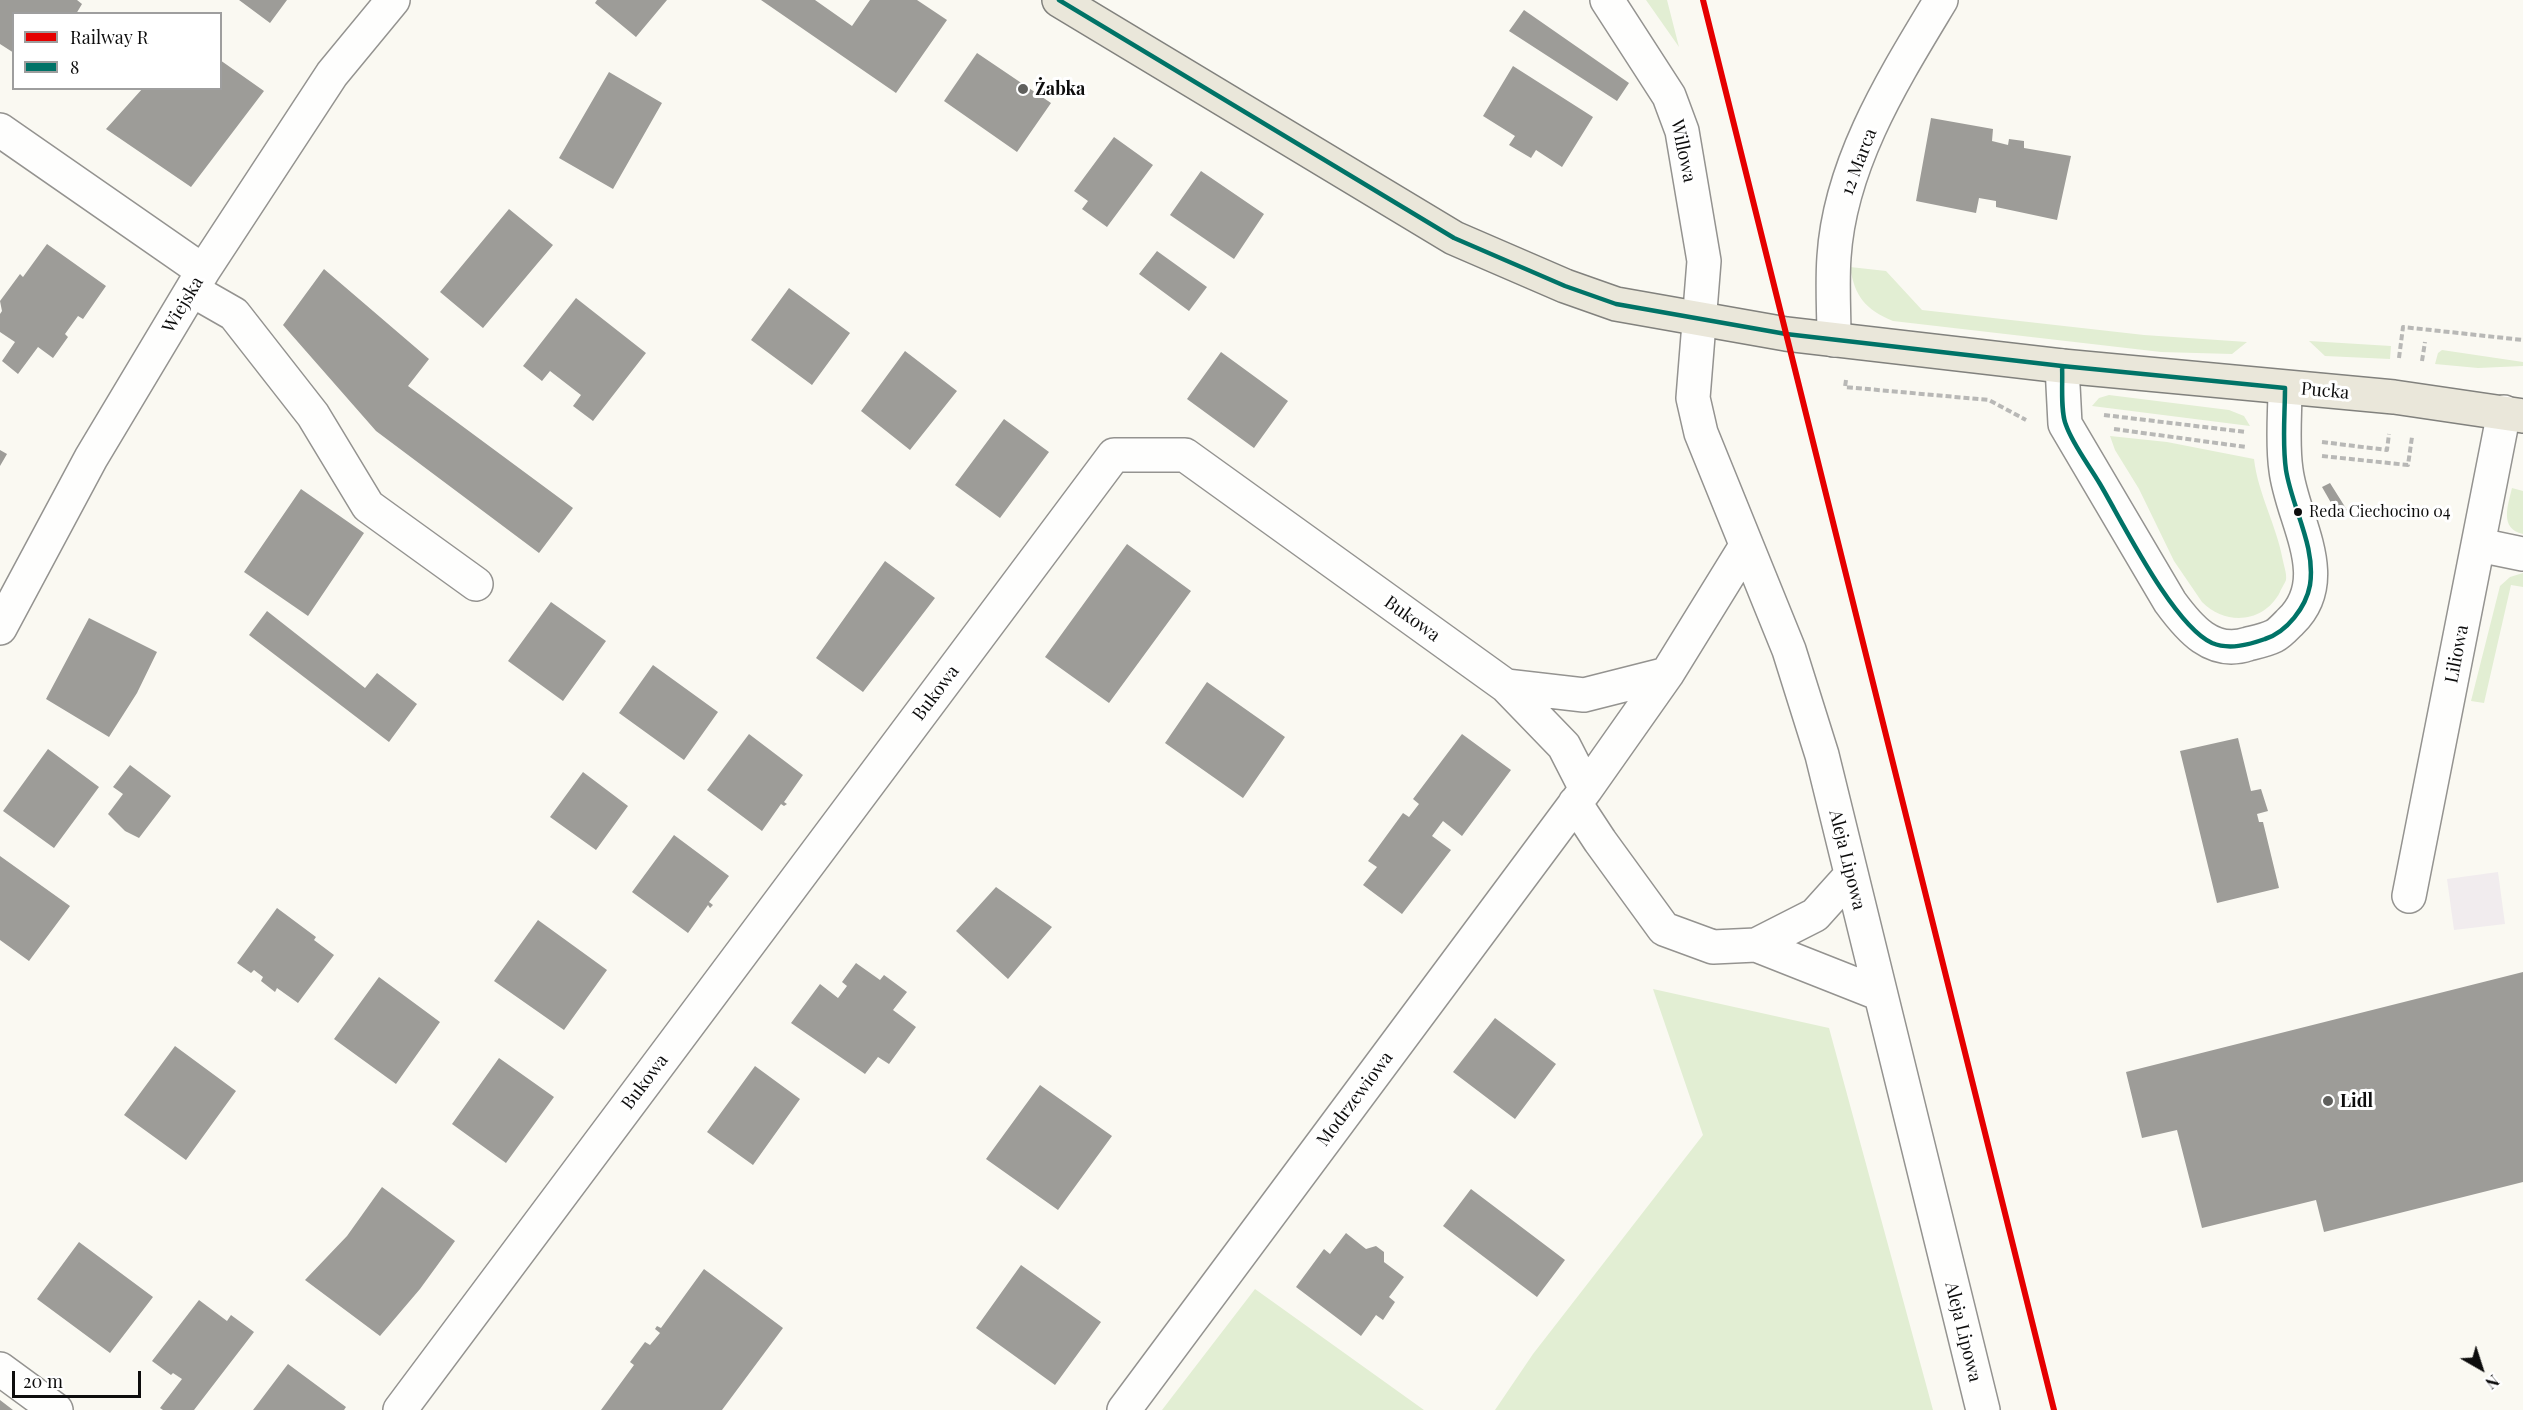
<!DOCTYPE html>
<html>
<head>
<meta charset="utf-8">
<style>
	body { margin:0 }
	#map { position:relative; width:2523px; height:1410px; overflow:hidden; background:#faf9f2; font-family:"Playfair Display",serif }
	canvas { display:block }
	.legend { position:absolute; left:12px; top:12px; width:210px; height:78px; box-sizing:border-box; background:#fff; border:2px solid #9e9e9e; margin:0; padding:8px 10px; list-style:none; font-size:18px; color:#0d0d0d }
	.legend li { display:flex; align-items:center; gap:12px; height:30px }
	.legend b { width:30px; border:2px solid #9e9e9e }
	.north { position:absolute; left:2451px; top:1338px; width:60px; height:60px; -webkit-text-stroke:4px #fff; paint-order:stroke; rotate:141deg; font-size:16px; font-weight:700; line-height:24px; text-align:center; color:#0d0d0d }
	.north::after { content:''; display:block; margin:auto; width:21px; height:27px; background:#0d0d0d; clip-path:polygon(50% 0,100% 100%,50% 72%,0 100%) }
	.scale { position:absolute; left:12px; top:1371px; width:129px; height:27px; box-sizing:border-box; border:3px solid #0d0d0d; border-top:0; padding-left:8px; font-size:18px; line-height:21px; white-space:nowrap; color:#0d0d0d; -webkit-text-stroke:4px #fff; paint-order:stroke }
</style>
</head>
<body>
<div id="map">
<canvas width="2523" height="1410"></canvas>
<ul class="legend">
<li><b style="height:8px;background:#e50000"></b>Railway R</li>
<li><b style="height:8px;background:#007367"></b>8</li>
</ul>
<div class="north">N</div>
<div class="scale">20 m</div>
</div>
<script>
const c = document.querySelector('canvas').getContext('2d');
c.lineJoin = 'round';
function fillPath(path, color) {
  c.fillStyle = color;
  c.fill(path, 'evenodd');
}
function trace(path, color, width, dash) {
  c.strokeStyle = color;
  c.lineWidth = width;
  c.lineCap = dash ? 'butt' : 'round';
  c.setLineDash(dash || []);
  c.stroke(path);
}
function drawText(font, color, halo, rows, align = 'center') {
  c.font = font + ' "Playfair Display",serif';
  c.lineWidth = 6;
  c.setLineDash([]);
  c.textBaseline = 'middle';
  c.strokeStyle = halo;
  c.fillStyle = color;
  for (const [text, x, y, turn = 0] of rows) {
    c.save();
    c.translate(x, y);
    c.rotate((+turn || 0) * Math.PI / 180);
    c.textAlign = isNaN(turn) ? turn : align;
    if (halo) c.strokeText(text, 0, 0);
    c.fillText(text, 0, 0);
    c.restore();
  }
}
const industrial = new Path2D(`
	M2498,872L2505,924L2454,930L2447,879Z`);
const green = new Path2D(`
	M1646,0H1667L1679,47Z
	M1850,267L1886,271L1922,310L2144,335L2247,342L2232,354L2161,352L1893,321C1865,309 1855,297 1850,267Z
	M2309,341L2391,346L2390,359L2325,356Z
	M2442,350L2523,362V366L2478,368L2435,364L2438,353Z
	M2109,395L2229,410L2244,416L2250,426L2092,406L2099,398Z
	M2110,436L2167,442L2254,459C2258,494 2277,526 2283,561C2284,566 2287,574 2286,580C2285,583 2281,589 2280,592C2264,623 2226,626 2202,602L2174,561L2139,489L2115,450Z
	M2512,488L2523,491V534C2499,529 2508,505 2512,488Z
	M2523,573V587L2511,585L2484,703L2471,701L2500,586L2510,577Z
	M1653,989L1829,1028L1933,1410H1495L1533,1354L1703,1135Z
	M1255,1289L1424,1410H1162Z`);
const building = new Path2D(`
	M0,0H77L82,4L76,14H14V53L0,44Z
	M239,0H287L270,23Z
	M597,0H667L636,37L595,3Z
	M761,0H815L852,26L870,0H917L947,20L896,93Z
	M1524,10L1629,83L1617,101L1509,31Z
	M977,53L1051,103L1017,152L944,101Z
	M220,60L264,91L191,187L106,129L143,88H220Z
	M1513,66L1593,117L1562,167L1536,150L1531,158L1509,145L1515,136L1483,116Z
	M609,72L662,103L613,189L559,158Z
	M1931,118L1993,129L1992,141L2008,145L2009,139L2024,141V148L2071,156L2057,220L1996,207V201L1979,198L1976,213L1916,201Z
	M1114,137L1153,165L1107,227L1082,209L1088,201L1074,191Z
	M1201,171L1264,214L1234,259L1170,215Z
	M509,209L553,245L483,328L440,292Z
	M47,244L106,286L83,319L78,316L65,334L68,337L53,358L38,347L18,374L2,361L15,342L0,332V314L2,311L0,301L20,274L23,277Z
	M1157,251L1207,287L1189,311L1139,274Z
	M324,269L429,359L408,386L573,508L539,553L376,431L283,325Z
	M789,288L850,333L812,385L751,340Z
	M576,298L646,353L593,421L573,406L581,395L550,371L542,381L523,366Z
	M905,351L957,391L910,450L861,411Z
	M1221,352L1288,401L1254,448L1187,399Z
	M1004,419L1049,452L1000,518L955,485Z
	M0,450L7,454L0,466Z
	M2330,483L2347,510L2338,515L2322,487Z
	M301,489L364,533L308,616L244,572Z
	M1127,544L1191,591L1109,703L1045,657Z
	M885,561L935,598L863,692L816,658Z
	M551,602L606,641L563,701L508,661Z
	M267,611L365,688L377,673L417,704L389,742L249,635Z
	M89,618L157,652L137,693L109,737L46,699Z
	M653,665L718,712L684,760L619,713Z
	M1207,682L1285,737L1243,798L1165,743Z
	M749,734L803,775L784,802L787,804L784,806L781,804L762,831L707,790Z
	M1462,734L1511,770L1462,836L1443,821L1432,836L1451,850L1402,914L1363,885L1377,867L1368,861L1403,813L1409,817L1419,804L1413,799Z
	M2238,738L2251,791L2261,789L2268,811L2257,814L2259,822H2263L2279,888L2217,903L2180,751Z
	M48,749L99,787L54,848L3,811Z
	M130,765L171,796L139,838L125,831L108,814L123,794L113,787Z
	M583,772L628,806L596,850L550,817Z
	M674,835L729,876L709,902L713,905L710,908L708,905L688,933L632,892Z
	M0,856L70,906L29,961L0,940Z
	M996,887L1052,927L1008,979L956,931Z
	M277,908L316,937L314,940L334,955L298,1003L277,988L275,992L261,981L263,977L254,970L251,973L237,963Z
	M538,920L607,970L564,1030L494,981Z
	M856,963L880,980L884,975L907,992L893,1010L916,1027L889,1064L878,1057L865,1074L791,1023L820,984L838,998L847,986L842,982Z
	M2523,972V1182L2324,1232L2316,1200L2202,1228L2177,1130L2142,1138L2126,1072Z
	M379,977L440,1022L396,1084L334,1039Z
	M1495,1018L1556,1064L1515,1119L1453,1072Z
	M175,1046L236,1091L186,1160L124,1115Z
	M499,1058L554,1097L506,1163L452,1124Z
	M755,1066L800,1099L753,1165L707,1132Z
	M1040,1085L1112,1136L1058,1210L986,1159Z
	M382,1187L455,1241L420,1289L380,1336L305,1280L347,1236Z
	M1471,1189L1565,1260L1537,1297L1443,1226Z
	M1346,1233L1366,1249L1376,1246L1384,1252V1262L1404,1277L1389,1297L1395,1302L1383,1320L1376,1315L1361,1336L1296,1287L1324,1249L1330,1254Z
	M79,1242L153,1297L110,1353L37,1299Z
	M1021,1265L1101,1322L1055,1385L976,1328Z
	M704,1269L783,1328L722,1410H601L634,1365L630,1362L645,1342L650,1345L660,1333L655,1329L657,1326L661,1328Z
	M199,1300L227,1321L231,1315L254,1332L194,1410H163L160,1408L182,1379L173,1373L171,1375L152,1361Z
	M288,1364L346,1407L344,1410H253Z
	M0,1400L13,1410H0Z`);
const path = new Path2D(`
	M2399,358L2403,327L2523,340
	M2422,361L2425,342
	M1846,380L1845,387L1989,400L2026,420
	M2104,415L2246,432
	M2114,429L2246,447
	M2322,442L2387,450L2389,434
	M2322,456L2408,465L2412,437`);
const minor = new Path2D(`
	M1607,0L1669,96L1682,131L1704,261L1693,398L1701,433L1789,650L1822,755L1983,1410
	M0,130L203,271
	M192,290L234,314L313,415L368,506L476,584
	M1834,340C1834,312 1832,284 1834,257C1840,163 1894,78 1941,0
	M2062,366L2065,424L2170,602C2189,628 2212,656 2248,644C2256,642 2266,640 2274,636C2280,633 2286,626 2291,621C2335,578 2292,520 2286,470C2282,444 2285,414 2285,388
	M2479,545L2523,554
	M0,628L91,458L203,271L332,74L393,0
	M1506,686L1584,695L1667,674
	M1575,803L1600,841L1664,929L1713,947L1756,945L1880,994
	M2409,896L2504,412
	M1756,945L1815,915L1851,875
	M0,1369L56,1410
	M400,1410L1114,455H1185L1506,686L1564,746L1586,789
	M1124,1410L1586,789L1667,674L1746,546`);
const major = new Path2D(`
	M1059,0L1454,238L1565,286L1616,304L1786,334L2062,366L2394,397L2523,416`);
const bus1 = new Path2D(`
	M1059,0L1454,238L1565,286L1616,304L1786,334L2062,366L2285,388
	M2062,366C2063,382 2060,411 2066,425C2073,445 2089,465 2100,484C2123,523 2173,625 2212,643C2229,650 2248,645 2265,639C2287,632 2306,607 2310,585C2316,546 2292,508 2286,470C2282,443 2285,415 2285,388`);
const rail1 = new Path2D(`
	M1703,0L2054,1410`);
const markers = [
	[1023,89,6,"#60605d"],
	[2298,512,5,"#0d0d0d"],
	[2328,1101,6,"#60605d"]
];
const busNames = [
	["Reda Ciechocino 04",2309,512]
];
const poiNames = [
	["Żabka",1035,89],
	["Lidl",2340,1101]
];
const streetNames = [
	["Willowa",1683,151,78],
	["12 Marca",1859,162,-69],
	["Wiejska",183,305,-59],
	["Pucka",2325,391,5],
	["Bukowa",1412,619,36],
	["Liliowa",2457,654,-79],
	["Bukowa",936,693,-53],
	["Aleja Lipowa",1847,860,76],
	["Bukowa",645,1082,-53],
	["Modrzewiowa",1355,1099,-53],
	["Aleja Lipowa",1963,1332,76]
];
fillPath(industrial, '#f1ecee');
fillPath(green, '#e2eed3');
fillPath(building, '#9d9c98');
trace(minor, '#949390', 36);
trace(major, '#81817d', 36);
trace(path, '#b8b8b6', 4, [6, 3]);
trace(minor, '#fefefd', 33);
trace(major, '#eae7da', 33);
trace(bus1, '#007367', 4.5);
trace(rail1, '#e50000', 6);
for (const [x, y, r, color] of markers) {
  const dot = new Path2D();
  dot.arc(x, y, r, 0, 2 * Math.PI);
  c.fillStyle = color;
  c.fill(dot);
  trace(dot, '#fff', 2);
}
drawText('16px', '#0d0d0d', '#fff', busNames, 'left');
drawText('bold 18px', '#0d0d0d', '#fff', poiNames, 'left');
drawText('18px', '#0d0d0d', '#fff', streetNames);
</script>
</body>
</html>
